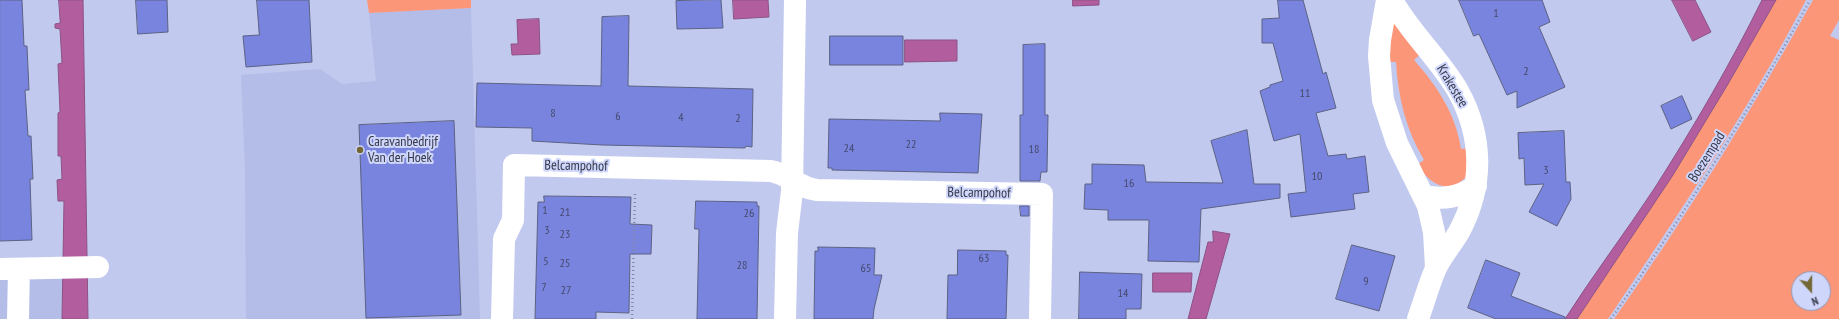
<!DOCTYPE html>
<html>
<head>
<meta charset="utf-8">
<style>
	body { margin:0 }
	#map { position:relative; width:1839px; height:319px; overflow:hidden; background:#c2c9ef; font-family:"PT Sans Narrow",sans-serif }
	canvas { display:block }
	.north { position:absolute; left:1791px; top:271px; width:40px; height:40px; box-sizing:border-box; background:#cfd6fc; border:1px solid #9196b3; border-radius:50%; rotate:159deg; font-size:11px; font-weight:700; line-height:16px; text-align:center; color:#343746 }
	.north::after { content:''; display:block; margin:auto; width:14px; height:18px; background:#736734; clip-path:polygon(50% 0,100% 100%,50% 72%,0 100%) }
</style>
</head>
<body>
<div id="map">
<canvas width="1839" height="319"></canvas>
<div class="north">N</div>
</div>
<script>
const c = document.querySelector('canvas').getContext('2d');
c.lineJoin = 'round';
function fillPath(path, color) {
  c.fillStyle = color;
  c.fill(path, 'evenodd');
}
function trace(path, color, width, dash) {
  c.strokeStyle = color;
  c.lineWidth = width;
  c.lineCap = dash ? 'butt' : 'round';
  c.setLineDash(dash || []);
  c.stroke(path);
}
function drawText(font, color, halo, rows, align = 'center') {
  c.font = font + ' "PT Sans Narrow",sans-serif';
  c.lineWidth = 4;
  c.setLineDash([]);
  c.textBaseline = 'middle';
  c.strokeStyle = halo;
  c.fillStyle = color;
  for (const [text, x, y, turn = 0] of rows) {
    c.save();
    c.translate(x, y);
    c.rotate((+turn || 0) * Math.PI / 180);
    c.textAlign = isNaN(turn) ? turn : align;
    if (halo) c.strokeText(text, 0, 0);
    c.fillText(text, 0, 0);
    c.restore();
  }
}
const built = new Path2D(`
	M471,8L480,319H246L245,169L241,75L320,69L342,84L376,81L369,13Z
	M63,276L62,319H0V278Z`);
const green = new Path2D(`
	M367,0H471V8L369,13Z
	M1776,0H1806C1748,111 1678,215 1608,319H1577L1673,175L1728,84Z
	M1813,0H1839V20L1830,36L1839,40V319H1614C1687,216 1752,110 1813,0ZM1799,279H1823V303H1799Z
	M1393,20L1421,54L1414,60C1437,86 1456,114 1461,149L1469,148L1466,177C1447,197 1429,182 1417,165L1424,160C1406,130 1398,97 1396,62H1388Z`);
const water = new Path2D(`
	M59,0H83L88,319H62L64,201H58L57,180L62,179L61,156H58V113L60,112L58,64L62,63L60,29L55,28V24L60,23Z
	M733,0H768L769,17L734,19Z
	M1073,0H1099V5L1073,6Z
	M1672,0H1695L1711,32L1693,41Z
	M1762,0H1776L1728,84L1673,175L1577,319H1565C1593,275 1625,233 1654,189C1693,128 1730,65 1762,0Z
	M539,19L540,54L512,55L511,44H518L517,20Z
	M905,40H957V61L905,62Z
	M1213,231L1230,234L1206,319H1188L1208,242H1213Z
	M1153,273H1192L1191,292H1153Z`);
const building = new Path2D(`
	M0,0H22L24,46H27L29,90H25L28,136H31L33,179H30L32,240L0,241Z
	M136,0H167L168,32L138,34Z
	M257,0H309L312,62L246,67L243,36L259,35Z
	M721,0L723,28L677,29L676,1Z
	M1278,0H1303L1323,74L1326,72L1336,108L1316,113L1328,156L1346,154L1347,159L1365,156L1369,192L1353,194L1355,209L1291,217L1288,194L1306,192L1300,134L1274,141L1260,91L1270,87V85L1283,81L1273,43H1262V19L1279,18Z
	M1459,0H1542L1550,22L1539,27L1565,87L1517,108V91L1507,95L1479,34L1474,36Z
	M629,16L628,86L753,89L752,147L746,146L745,148L602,145L532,141V128L476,127L477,83L601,86L602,17Z
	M830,36H903V65H830Z
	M1045,44V115H1048L1047,172H1041L1040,181H1020V115H1023V45Z
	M1682,96L1692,119L1671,129L1661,106Z
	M940,113L982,114L978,173L832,170V168H828L829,119L940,121Z
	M454,121L461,315L366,318L359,125Z
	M1247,130L1254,184H1280V198L1201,209L1199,262L1148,261L1149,220H1108V210L1084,209L1085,184H1092V164L1144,165L1146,182L1223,183L1211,141Z
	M1564,131L1566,182H1570L1571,199L1557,226L1529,212L1544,184L1525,185L1524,158L1519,159L1518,133Z
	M544,196L631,197L630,224L652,225L651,254H630L629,313L596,312V319H535L538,202H544Z
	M696,201L757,202V206H759L757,319H697L699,229H695Z
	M1020,206H1029V216H1021Z
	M1352,245L1395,256L1379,311L1336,299Z
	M818,247L875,248L874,275H882L874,309L873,319H814L815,251H818Z
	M958,250L1006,251V255H1008L1006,319H947L948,275H957Z
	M1486,260L1520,273L1511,296L1565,317V319H1496L1468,308Z
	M1080,272L1142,274L1141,309H1126V319H1079Z`);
const path = new Path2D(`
	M632,319L635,194
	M1611,319C1683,216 1750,110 1810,0`);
const minor = new Path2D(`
	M1387,0L1380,40L1379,56L1383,100L1397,143L1428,206L1434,232L1436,267
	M1392,0C1410,33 1439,58 1458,91C1483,136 1484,186 1459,232C1452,244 1442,255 1436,268C1429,284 1424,302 1418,319
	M1424,196C1445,200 1459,197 1476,186
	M0,269L98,267
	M18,319L19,269
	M502,319L504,239L513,220L514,165L771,171C788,174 799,188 817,190L1042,194L1040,319
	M785,319L787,233L792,191L795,0`);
const markers = [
	[360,150,4,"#736734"]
];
const numberNames = [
	["1",1496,14],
	["2",1526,72],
	["11",1305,94],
	["8",553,114],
	["6",618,117],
	["4",681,118],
	["2",738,119],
	["22",911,145],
	["24",849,149],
	["18",1034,150],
	["3",1546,171],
	["10",1317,177],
	["16",1129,184],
	["1",545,211],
	["21",565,213],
	["26",749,214],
	["3",547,231],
	["23",565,235],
	["63",984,259],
	["5",546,262],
	["25",565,264],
	["28",742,266],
	["65",866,269],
	["9",1366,282],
	["7",544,288],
	["27",566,291],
	["14",1123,294]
];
const streetNames = [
	["Krakestee",1452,86,59],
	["Boezempad",1707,157,-58],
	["Belcampohof",576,166,1],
	["Belcampohof",979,193,1]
];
const poiNames = [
	["Caravanbedrijf",368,142],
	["Van der Hoek",368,158]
];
fillPath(built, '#b4bce8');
fillPath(green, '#fc9679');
fillPath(water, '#b25e9e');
trace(water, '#8c5284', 1);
fillPath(building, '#7884de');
trace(building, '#5c6283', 1);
trace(path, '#8288a3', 2.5, [1, 3]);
trace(minor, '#fff', 22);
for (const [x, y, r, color] of markers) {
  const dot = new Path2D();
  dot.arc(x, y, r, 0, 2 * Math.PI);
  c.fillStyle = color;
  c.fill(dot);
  trace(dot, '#cfd6fc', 1.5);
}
drawText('12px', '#454a6c', null, numberNames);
drawText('14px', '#343746', '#cfd6fc', streetNames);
drawText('14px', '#343746', '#cfd6fc', poiNames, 'left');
</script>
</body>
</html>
